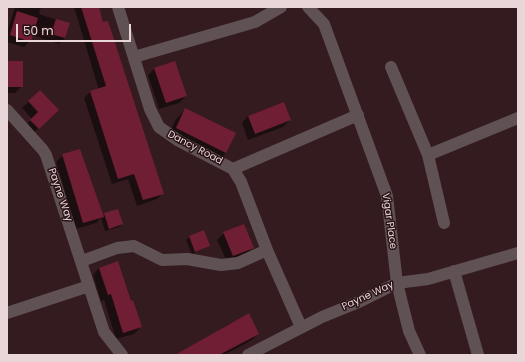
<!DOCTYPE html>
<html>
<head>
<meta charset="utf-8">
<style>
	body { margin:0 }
	#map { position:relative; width:525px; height:362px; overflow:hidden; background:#341b1f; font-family:Poppins,sans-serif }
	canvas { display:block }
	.frame { position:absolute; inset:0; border:8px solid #e8d6d8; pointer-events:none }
	.scale { position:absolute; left:16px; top:24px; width:115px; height:18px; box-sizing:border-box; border:2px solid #e8d6d8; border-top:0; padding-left:5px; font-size:12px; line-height:14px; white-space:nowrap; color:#e8d6d8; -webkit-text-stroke:3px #291216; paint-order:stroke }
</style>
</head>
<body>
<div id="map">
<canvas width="525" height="362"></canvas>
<div class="frame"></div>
<div class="scale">50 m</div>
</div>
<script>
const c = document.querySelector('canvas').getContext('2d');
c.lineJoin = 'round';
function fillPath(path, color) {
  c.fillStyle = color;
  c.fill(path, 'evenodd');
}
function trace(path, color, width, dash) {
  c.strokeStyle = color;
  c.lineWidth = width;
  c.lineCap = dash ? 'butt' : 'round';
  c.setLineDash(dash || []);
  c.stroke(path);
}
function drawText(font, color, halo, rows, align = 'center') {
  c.font = font + ' Poppins,sans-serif';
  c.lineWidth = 3;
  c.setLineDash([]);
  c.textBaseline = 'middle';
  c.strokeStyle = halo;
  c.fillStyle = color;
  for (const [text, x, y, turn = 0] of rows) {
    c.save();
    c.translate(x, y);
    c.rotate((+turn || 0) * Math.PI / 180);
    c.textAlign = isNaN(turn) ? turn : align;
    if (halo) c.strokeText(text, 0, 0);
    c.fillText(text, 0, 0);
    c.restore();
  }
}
const shadow = new Path2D(`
	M15,7H41L39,14L69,24L65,38L59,44L32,35L30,41L24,47L7,42V33Z
	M74,7H98L163,193L157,199L137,206L128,179L112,184L84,98L90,92L99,90Z
	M7,62L22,86L15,93H7Z
	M155,68L186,96L179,103L159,109L148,75Z
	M39,91L51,117L31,135L24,127L32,119L22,108Z
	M283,103L290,120L283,127L248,140L242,123L248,116Z
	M186,109L226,153L216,162L167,138L176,119Z
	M63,155L103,216L118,210L122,224L119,227L105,231L101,218L96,223L76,229L56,162Z
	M224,233L253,247L246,254L227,262L217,240Z
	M190,237L209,246L192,254L186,240Z
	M99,268L130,302L141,327L134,334L116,339L104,300L101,301L93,275Z
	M248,314L258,334L252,340L224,355H183L225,326Z`);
const building = new Path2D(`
	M81,7H99L103,22L108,21L164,194L143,200L134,174L118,179L90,91L106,86Z
	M17,11L38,18L31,42L10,35Z
	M56,19L70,23L65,38L51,34Z
	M7,61H23V87H7Z
	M175,61L187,96L166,103L154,68Z
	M40,90L59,110L39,129L30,120L38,112L28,101Z
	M284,102L291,120L255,134L248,116Z
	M185,108L236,133L226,153L176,128Z
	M80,149L104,217L83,223L62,154Z
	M118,209L123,224L109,229L104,213Z
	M244,224L254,248L233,256L223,232Z
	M204,230L210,246L195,252L189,236Z
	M118,261L131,301L133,300L142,327L123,333L111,294L108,295L99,268Z
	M249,313L259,334L219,355H175Z`);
const minor = new Path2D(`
	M118,7L150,109L159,127L179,141L233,169L241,182L267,250L301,327
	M308,7L324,24L387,196L397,283L409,331L420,355
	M134,57L255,22L281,7
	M391,67L428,155L444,223
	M7,110L43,150L46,155L104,332L122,355
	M428,155L518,118
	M233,169L358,115
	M82,261L117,248L134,246L162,260L187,259L221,265L238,263L267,250
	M454,271L478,355
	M7,313L89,286
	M248,355L322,317L361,301L397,283L428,279L518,253`);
const streetNames = [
	["Dancy Road",195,148,28],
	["Payne Way",60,195,71],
	["Vigar Place",389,221,82],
	["Payne Way",368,296,-25]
];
fillPath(shadow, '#0007');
fillPath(building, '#701e33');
trace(minor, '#605254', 12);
drawText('10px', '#e8d6d8', '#291216', streetNames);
</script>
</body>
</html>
